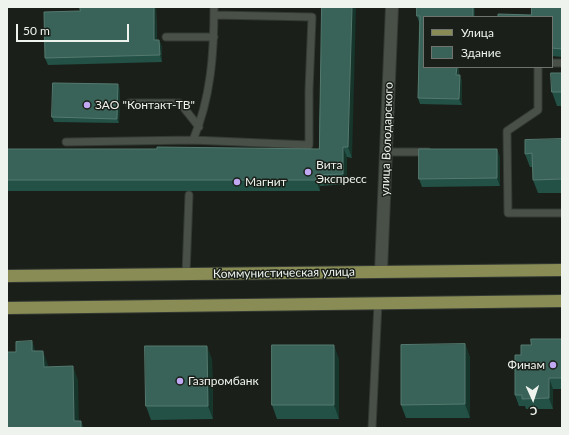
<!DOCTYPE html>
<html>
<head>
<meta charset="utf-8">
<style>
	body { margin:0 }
	#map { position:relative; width:569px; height:435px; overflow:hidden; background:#1a2019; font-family:Lato,sans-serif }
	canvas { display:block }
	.frame { position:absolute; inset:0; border:8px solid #eef3ee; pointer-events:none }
	.legend { position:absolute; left:423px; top:16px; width:130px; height:52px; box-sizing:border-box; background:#1a2019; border:1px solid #6f746e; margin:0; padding:5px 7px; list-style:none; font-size:12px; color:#eef3ee }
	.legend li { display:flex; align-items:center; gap:8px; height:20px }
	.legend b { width:20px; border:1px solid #6f746e }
	.north { position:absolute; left:513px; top:379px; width:40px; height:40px; -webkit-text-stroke:3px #1a2019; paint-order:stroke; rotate:177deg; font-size:11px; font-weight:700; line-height:16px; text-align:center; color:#eef3ee }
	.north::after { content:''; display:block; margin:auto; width:14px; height:18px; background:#eef3ee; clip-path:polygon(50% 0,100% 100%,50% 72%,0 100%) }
	.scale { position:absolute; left:16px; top:24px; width:113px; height:18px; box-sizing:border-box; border:2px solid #eef3ee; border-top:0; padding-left:5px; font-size:12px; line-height:14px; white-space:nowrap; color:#eef3ee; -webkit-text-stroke:3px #1a2019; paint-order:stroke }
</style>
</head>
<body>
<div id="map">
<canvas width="569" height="435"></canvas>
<div class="frame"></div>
<ul class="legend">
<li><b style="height:5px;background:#898d55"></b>Улица</li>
<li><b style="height:11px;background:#396358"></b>Здание</li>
</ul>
<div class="north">С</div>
<div class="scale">50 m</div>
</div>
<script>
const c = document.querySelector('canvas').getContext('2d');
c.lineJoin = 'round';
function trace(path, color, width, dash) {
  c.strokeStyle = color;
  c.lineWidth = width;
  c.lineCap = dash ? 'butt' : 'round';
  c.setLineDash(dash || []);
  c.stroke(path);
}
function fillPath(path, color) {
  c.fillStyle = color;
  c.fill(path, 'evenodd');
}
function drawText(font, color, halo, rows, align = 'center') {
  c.font = font + ' Lato,sans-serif';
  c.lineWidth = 3;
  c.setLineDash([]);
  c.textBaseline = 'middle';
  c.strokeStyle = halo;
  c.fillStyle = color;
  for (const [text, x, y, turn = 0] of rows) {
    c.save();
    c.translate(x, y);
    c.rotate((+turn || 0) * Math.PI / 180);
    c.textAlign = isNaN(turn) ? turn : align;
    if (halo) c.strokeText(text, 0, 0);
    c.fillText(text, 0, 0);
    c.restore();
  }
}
const lane = new Path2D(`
	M166,37H214
	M552,63H562
	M538,67V110L507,131L508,213H562
	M129,103H180L199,127
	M193,140L309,145V90L312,17L214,15
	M66,142L193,140C211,98 214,53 214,7
	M387,152H428
	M186,274L189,195
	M372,428L378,303`);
const street = new Path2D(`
	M381,271L392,7`);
const primary = new Path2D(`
	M7,276L562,270
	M7,308L562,301`);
const wall = new Path2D(`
	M80,7H156L157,40H159L162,47V62L48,65L45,58L80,11Z
	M322,7L352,158L347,157V184L320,186V191H7V149H319Z
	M562,7V57L552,56V17L531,15Z
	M417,16L424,17L459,67V75L462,81V105L420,104L418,98L419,22Z
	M562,73V106H557L552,92Z
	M120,89L119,123L54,122L52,117Z
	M562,139V193H538L533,180V167H530L525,154Z
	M500,157V186L422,187L419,179Z
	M562,339V389H553V409H526L525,406H519L515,395L521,355L531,345Z
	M465,344L470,358V418H406L401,405Z
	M212,359L213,419L151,420L146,406Z
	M339,359V419H277L272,405Z`);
const shadedWall = new Path2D(`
	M154,7H156L157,47L154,40Z
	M352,7H356L352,158L348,147Z
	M473,7H475V17H473Z
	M159,40L162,47V62L160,55Z
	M457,67H459L458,80L456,75Z
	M460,75L462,81V105L459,99Z
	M118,84L120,89L119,123L117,119Z
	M343,147L347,157V184L343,174Z
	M497,149L500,157V186L497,178Z
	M316,175L320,186V191L316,180Z
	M32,341L37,355L32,351Z
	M465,344L470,358V418L465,404Z
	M334,345L339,359V419L334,405Z
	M207,346L212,359L213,419L208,406Z
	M43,351L48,365L49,380L44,367Z
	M73,366L78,380L79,428L74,421Z
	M549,378L553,389V409L549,398Z
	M81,421L84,428H81Z`);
const building = new Path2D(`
	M80,7H154V40H159L160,55L45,58L44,12L80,11Z
	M322,7H352L348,147H343V174L316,175V180H7V149H157V147L319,149Z
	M417,7H473V17H424V67H457L456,75H460L459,99L418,98L420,16H417Z
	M532,7H562V49L552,48V17H498V14L531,15Z
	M551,73H562V108V92H552Z
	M53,83L118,84L117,119L52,117Z
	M562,139V179L533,180L532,153L525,154V140Z
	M419,149H497V178L419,179Z
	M531,339H562V378H549V398L522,399V395H515V355H521V345H531Z
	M32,341V351H43L44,367L73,366L74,421H81V428H7V352H16V342Z
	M465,344V404L401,405V345Z
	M272,345H334V405H272Z
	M145,346H207L208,406H146Z`);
const markers = [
	[87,105,4,"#c0a8f3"],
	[308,172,4,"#c0a8f3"],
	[237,182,4,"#c0a8f3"],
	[553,365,4,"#c0a8f3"],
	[180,381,4,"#c0a8f3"]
];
const poiNames = [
	["ЗАО \"Контакт-ТВ\"",95,105],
	["Вита",316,165],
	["Экспресс",316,179],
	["Магнит",245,182],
	["Финам",545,365,"right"],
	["Газпромбанк",188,381]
];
const streetNames = [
	["улица Володарского",387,139,-88],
	["Коммунистическая улица",284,273,-1]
];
trace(lane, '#343934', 9);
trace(street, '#343934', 14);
trace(primary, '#343934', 14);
trace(lane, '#495048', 7);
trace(street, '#495048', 12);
trace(primary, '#898d55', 12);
fillPath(wall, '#235146');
fillPath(shadedWall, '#16362c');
fillPath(building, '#396358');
trace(building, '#55796f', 1);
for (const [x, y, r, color] of markers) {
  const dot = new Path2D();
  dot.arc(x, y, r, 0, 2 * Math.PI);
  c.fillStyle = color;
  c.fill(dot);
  trace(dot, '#1a2019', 1.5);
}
drawText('12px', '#eef3ee', '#1a2019', poiNames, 'left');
drawText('12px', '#eef3ee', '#1a2019', streetNames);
</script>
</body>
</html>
